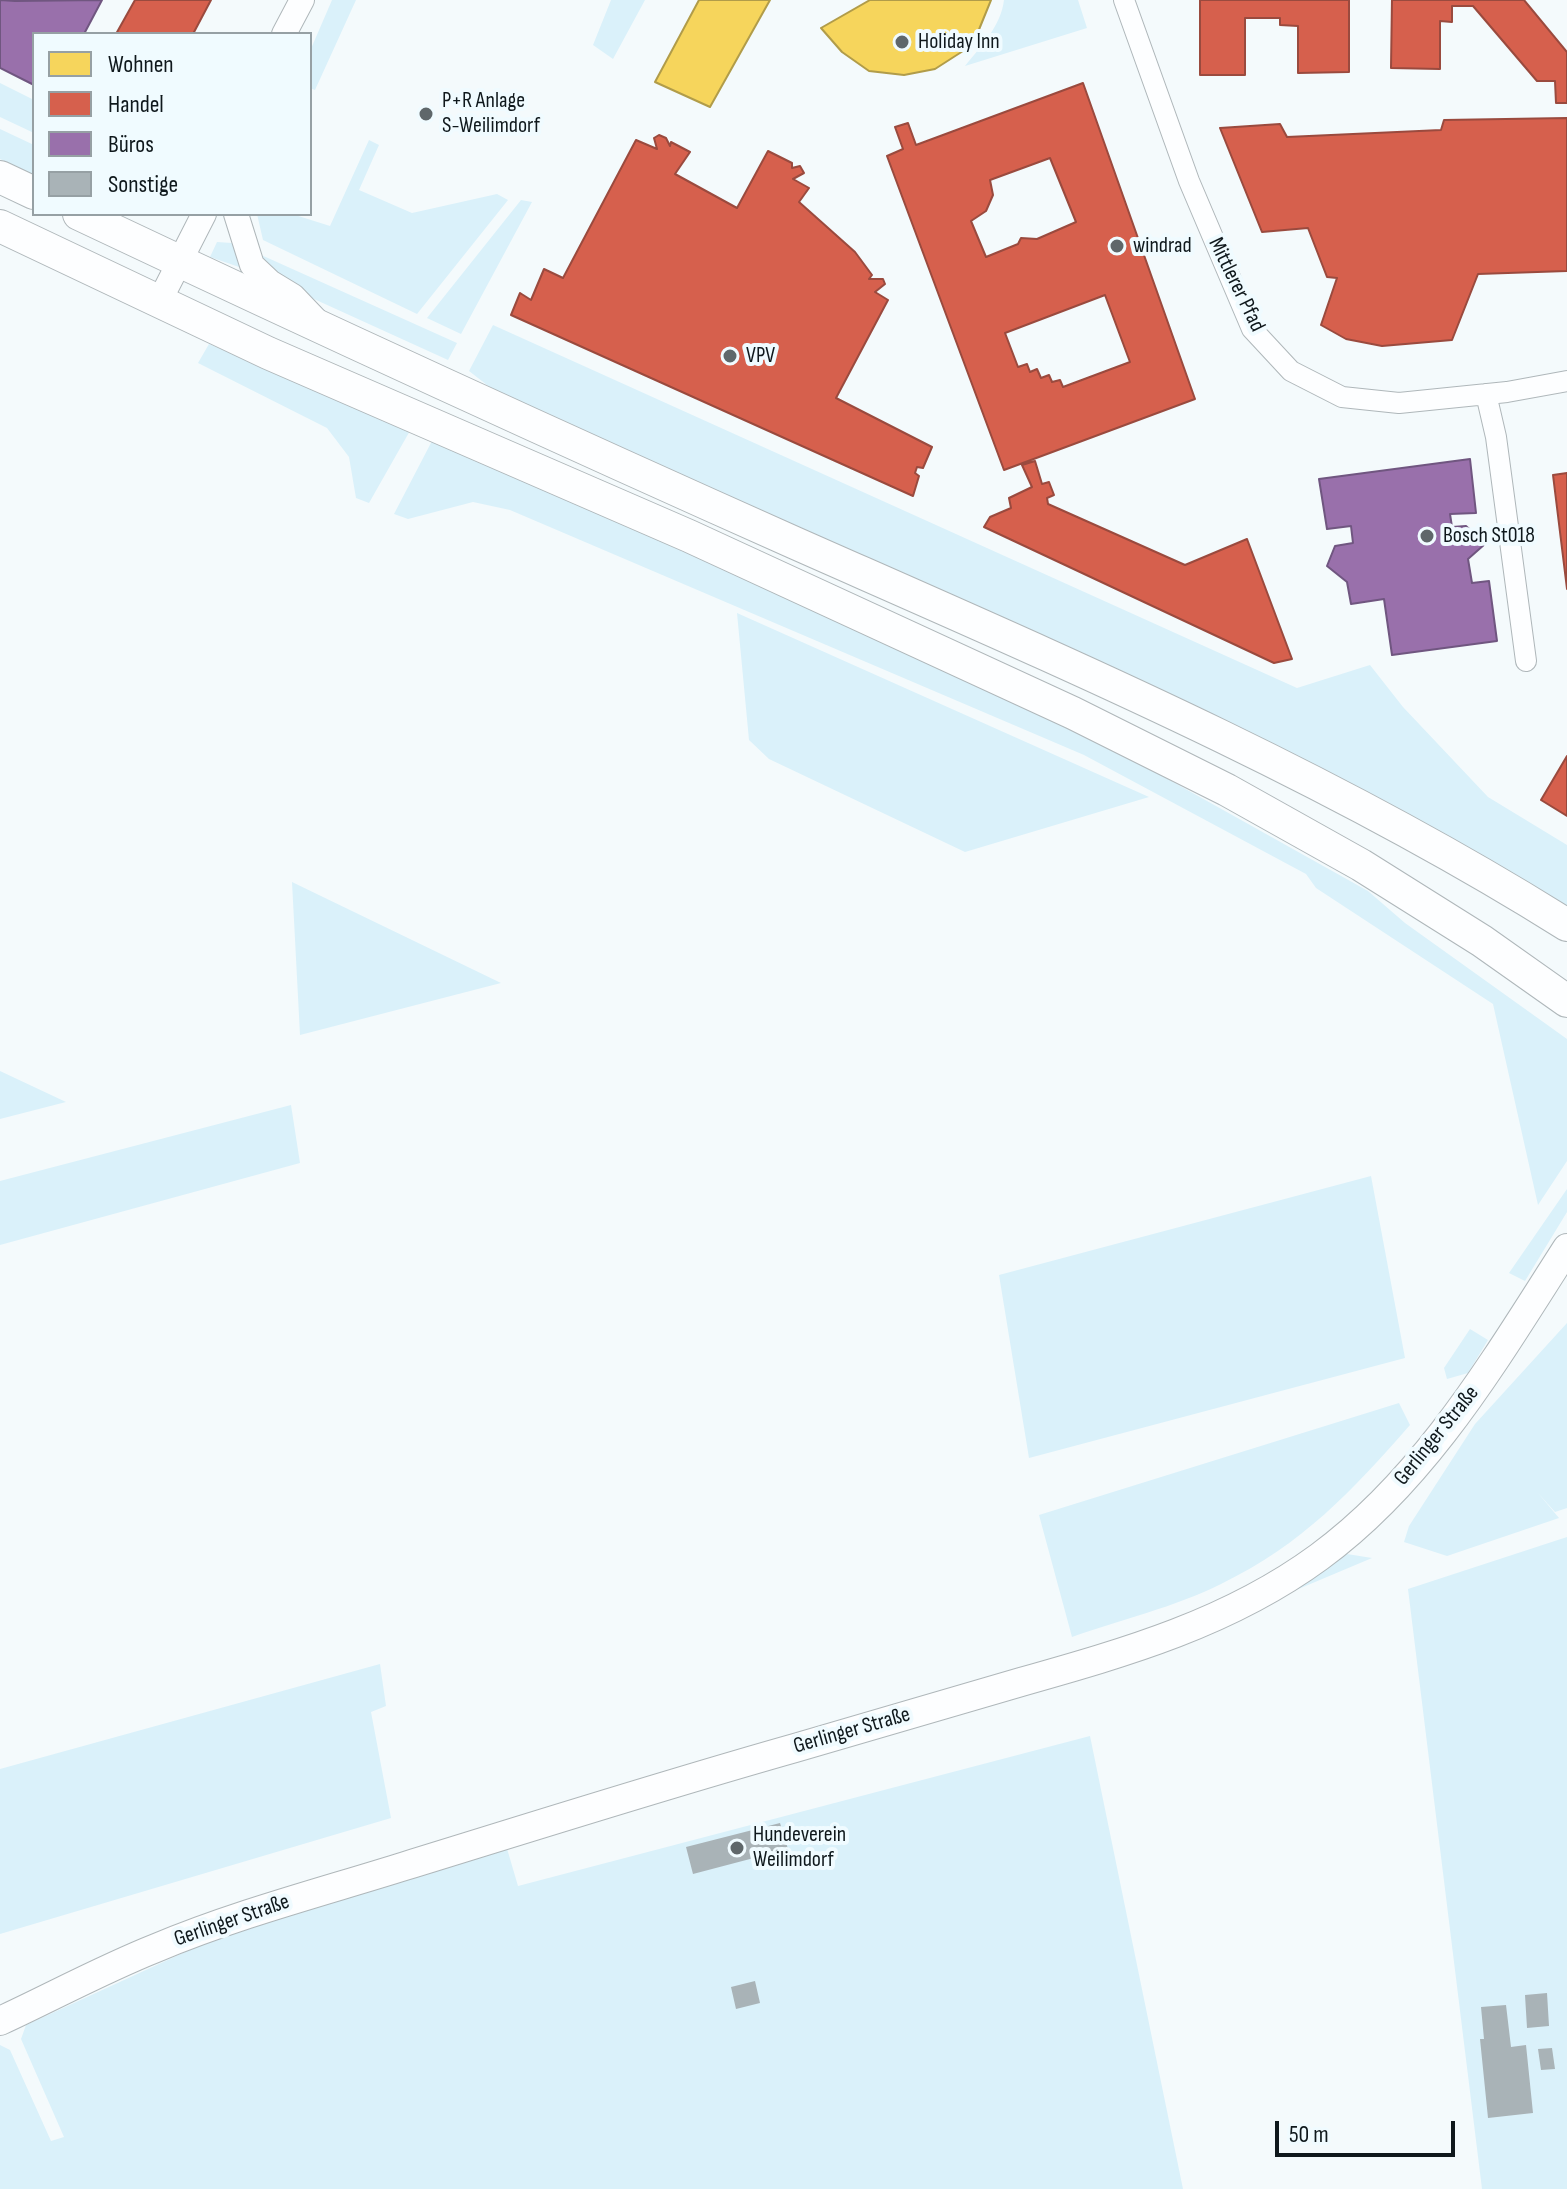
<!DOCTYPE html>
<html>
<head>
<meta charset="utf-8">
<style>
	body { margin:0 }
	#map { position:relative; width:1567px; height:2189px; overflow:hidden; background:#f4fafc; font-family:"Sofia Sans Condensed",sans-serif }
	canvas { display:block }
	.legend { position:absolute; left:32px; top:32px; width:280px; height:184px; box-sizing:border-box; background:#f0fbff; border:2px solid #96a0a4; margin:0; padding:10px 14px; list-style:none; font-size:24px; color:#0f181c }
	.legend li { display:flex; align-items:center; gap:16px; height:40px }
	.legend b { width:40px; border:2px solid #96a0a4 }
	.scale { position:absolute; left:1275px; top:2121px; width:180px; height:36px; box-sizing:border-box; border:4px solid #0f181c; border-top:0; padding-left:10px; font-size:24px; line-height:28px; white-space:nowrap; color:#0f181c; -webkit-text-stroke:6px #f0fbff; paint-order:stroke }
</style>
</head>
<body>
<div id="map">
<canvas width="1567" height="2189"></canvas>
<ul class="legend">
<li><b style="height:22px;background:#f6d55c"></b>Wohnen</li>
<li><b style="height:22px;background:#d6604d"></b>Handel</li>
<li><b style="height:22px;background:#9970ab"></b>Büros</li>
<li><b style="height:22px;background:#a9b3b7"></b>Sonstige</li>
</ul>
<div class="scale">50 m</div>
</div>
<script>
const c = document.querySelector('canvas').getContext('2d');
c.lineJoin = 'round';
function fillPath(path, color) {
  c.fillStyle = color;
  c.fill(path, 'evenodd');
}
function trace(path, color, width, dash) {
  c.strokeStyle = color;
  c.lineWidth = width;
  c.lineCap = dash ? 'butt' : 'round';
  c.setLineDash(dash || []);
  c.stroke(path);
}
function drawText(font, color, halo, rows, align = 'center') {
  c.font = font + ' "Sofia Sans Condensed",sans-serif';
  c.lineWidth = 8;
  c.setLineDash([]);
  c.textBaseline = 'middle';
  c.strokeStyle = halo;
  c.fillStyle = color;
  for (const [text, x, y, turn = 0] of rows) {
    c.save();
    c.translate(x, y);
    c.rotate((+turn || 0) * Math.PI / 180);
    c.textAlign = isNaN(turn) ? turn : align;
    if (halo) c.strokeText(text, 0, 0);
    c.fillText(text, 0, 0);
    c.restore();
  }
}
const green = new Path2D(`
	M332,0H356L315,90L310,88V51Z
	M611,0H645L613,59L593,45Z
	M1004,0H1078L1087,28L965,66C981,46 1001,26 1004,0Z
	M0,83L34,100V133L0,117Z
	M0,129L34,145V175L0,159Z
	M369,140L379,145L359,190L412,213L497,194L508,200L417,314L263,240L257,214H292L330,226Z
	M521,200L532,202L461,334L427,318Z
	M217,242L232,243L242,268L210,257Z
	M259,254L457,343L448,360L292,289L274,275Z
	M493,325L1297,688L1370,665L1403,707L1488,797L1567,845V909L514,406L469,371Z
	M209,344L411,429L369,503L356,498L349,457L327,428L198,363Z
	M433,439L858,630L1123,754L1368,891L1405,923L1567,1039V1161L1538,1205L1493,1004L1316,888L1306,874L1084,755L510,510L473,502L408,519L394,514Z
	M737,613L1149,797L965,852L769,759L749,740Z
	M292,882L501,983L300,1035Z
	M0,1071L66,1102L0,1119Z
	M291,1105L300,1163L0,1245V1181Z
	M1371,1176L1405,1358L1029,1458L999,1275Z
	M1567,1189V1212L1525,1281L1509,1273Z
	M1567,1323V1508L1555,1512L1538,1493L1559,1518L1447,1556L1404,1542L1409,1526L1475,1424Z
	M1470,1329L1488,1340L1468,1373L1447,1379L1444,1368Z
	M1399,1403L1410,1425C1351,1492 1303,1544 1221,1584C1175,1607 1120,1620 1072,1637L1039,1515Z
	M1567,1537V2189H1482L1408,1589Z
	M1347,1554L1372,1558L1289,1593Z
	M380,1664L386,1706L371,1712L391,1818L0,1934V1769Z
	M1090,1736L1183,2189H0V2045L10,2050L51,2141L64,2137L21,2039L26,2025L307,1896L503,1835L518,1886Z`);
const homes = new Path2D(`
	M699,0H770L710,107L655,82Z
	M870,0H991L978,32L963,51L935,69L904,75L869,71L842,52L821,28Z`);
const shops = new Path2D(`
	M135,0H211L193,34H116Z
	M1200,0H1349V72L1298,73V26L1280,25V18H1245V75H1200Z
	M1392,0H1524L1567,52V103H1556L1555,81H1537L1473,6H1452V22L1440,21V69L1391,68Z
	M1083,83L1195,399L1004,470L887,156L903,149L895,127L908,123L916,145ZM1050,158L1076,222L1037,239L1021,238L1018,244L986,257L971,221L986,211L993,195L990,180ZM1105,295L1130,362L1063,387L1060,380L1052,382L1049,375L1041,378L1037,369L1030,372L1027,364L1018,367L1005,333Z
	M1567,118V271L1478,274L1452,340L1382,346L1346,339L1321,325L1337,278L1327,277L1308,228L1262,232L1220,128L1280,124L1287,137L1441,130L1444,120Z
	M659,135L666,138L670,146L671,142L690,152L675,174L737,208L768,151L792,163V168L800,166L804,173L793,179L809,188L799,202L855,252L872,275L869,279H883L885,284L875,292L888,300L836,398L932,447L923,468L917,467L915,473L919,476L913,496L511,315L520,293L531,300L544,269L563,278L636,140L657,149L654,138Z
	M1035,461L1042,484L1049,482L1054,495L1047,498L1048,504L1185,565L1247,539L1292,659L1274,663L984,527L990,517L1011,508L1009,498L1032,487L1022,465Z
	M1567,473V589L1553,475Z
	M1567,756V816L1541,800Z`);
const offices = new Path2D(`
	M0,0L15,1L102,0L84,34H34V85L0,68Z
	M1470,459L1476,513L1450,514L1452,527L1466,526L1485,544L1468,559L1472,583L1489,581L1497,641L1392,655L1384,599L1351,604L1347,582L1327,566L1335,546L1353,543L1351,526L1327,529L1319,479Z`);
const building = new Path2D(`
	M780,1823L788,1849L693,1874L686,1847Z
	M755,1981L760,2003L736,2009L731,1987Z
	M1547,1993L1549,2026L1527,2028L1525,1995Z
	M1506,2005L1511,2047L1526,2045L1533,2113L1488,2118L1480,2039H1484L1481,2007Z
	M1552,2048L1555,2069L1541,2070L1538,2049Z`);
const minor = new Path2D(`
	M1124,0L1189,181L1252,329L1291,371L1342,397L1399,403L1507,392L1567,381
	M1486,394L1496,437L1526,661`);
const tertiary = new Path2D(`
	M284,34L302,0
	M236,214L252,265L270,282L293,296L315,319
	M159,302L204,214`);
const secondary = new Path2D(`
	M0,2021C52,1997 103,1969 156,1948C237,1914 322,1892 405,1866C535,1826 664,1785 795,1748C870,1726 946,1704 1021,1682C1127,1652 1229,1623 1319,1557C1427,1478 1496,1358 1567,1248`);
const primary = new Path2D(`
	M0,177L34,193
	M79,214C316,326 555,436 795,543C1057,659 1323,772 1567,925
	M0,226L268,353L689,536L1073,713L1227,790L1361,865L1482,941L1567,1001`);
const markers = [
	[902,42,8,"#5f676a"],
	[426,114,8,"#5f676a"],
	[1117,246,8,"#5f676a"],
	[730,356,8,"#5f676a"],
	[1427,536,8,"#5f676a"],
	[737,1848,8,"#5f676a"]
];
const poiNames = [
	["Holiday Inn",918,42],
	["P+R Anlage",442,101],
	["S-Weilimdorf",442,126],
	["windrad",1133,246],
	["VPV",746,356],
	["Bosch St018",1443,536],
	["Hundeverein",753,1835],
	["Weilimdorf",753,1860]
];
const streetNames = [
	["Mittlerer Pfad",1236,285,64],
	["Gerlinger Straße",1437,1436,-51],
	["Gerlinger Straße",852,1731,-16],
	["Gerlinger Straße",232,1921,-19]
];
fillPath(green, '#daf1fa');
fillPath(homes, '#f6d55c');
trace(homes, '#b19c49', 2);
fillPath(shops, '#d6604d');
trace(shops, '#9a4a3e', 2);
fillPath(offices, '#9970ab');
trace(offices, '#705680', 2);
fillPath(building, '#a9b3b7');
trace(minor, '#afb7ba', 22);
trace(tertiary, '#afb7ba', 26);
trace(secondary, '#afb7ba', 30);
trace(primary, '#afb7ba', 34);
trace(minor, '#fdfeff', 20);
trace(tertiary, '#fdfeff', 24);
trace(secondary, '#fdfeff', 28);
trace(primary, '#fdfeff', 32);
for (const [x, y, r, color] of markers) {
  const dot = new Path2D();
  dot.arc(x, y, r, 0, 2 * Math.PI);
  c.fillStyle = color;
  c.fill(dot);
  trace(dot, '#f0fbff', 3);
}
drawText('22px', '#0f181c', '#f0fbff', poiNames, 'left');
drawText('22px', '#0f181c', '#f0fbff', streetNames);
</script>
</body>
</html>
